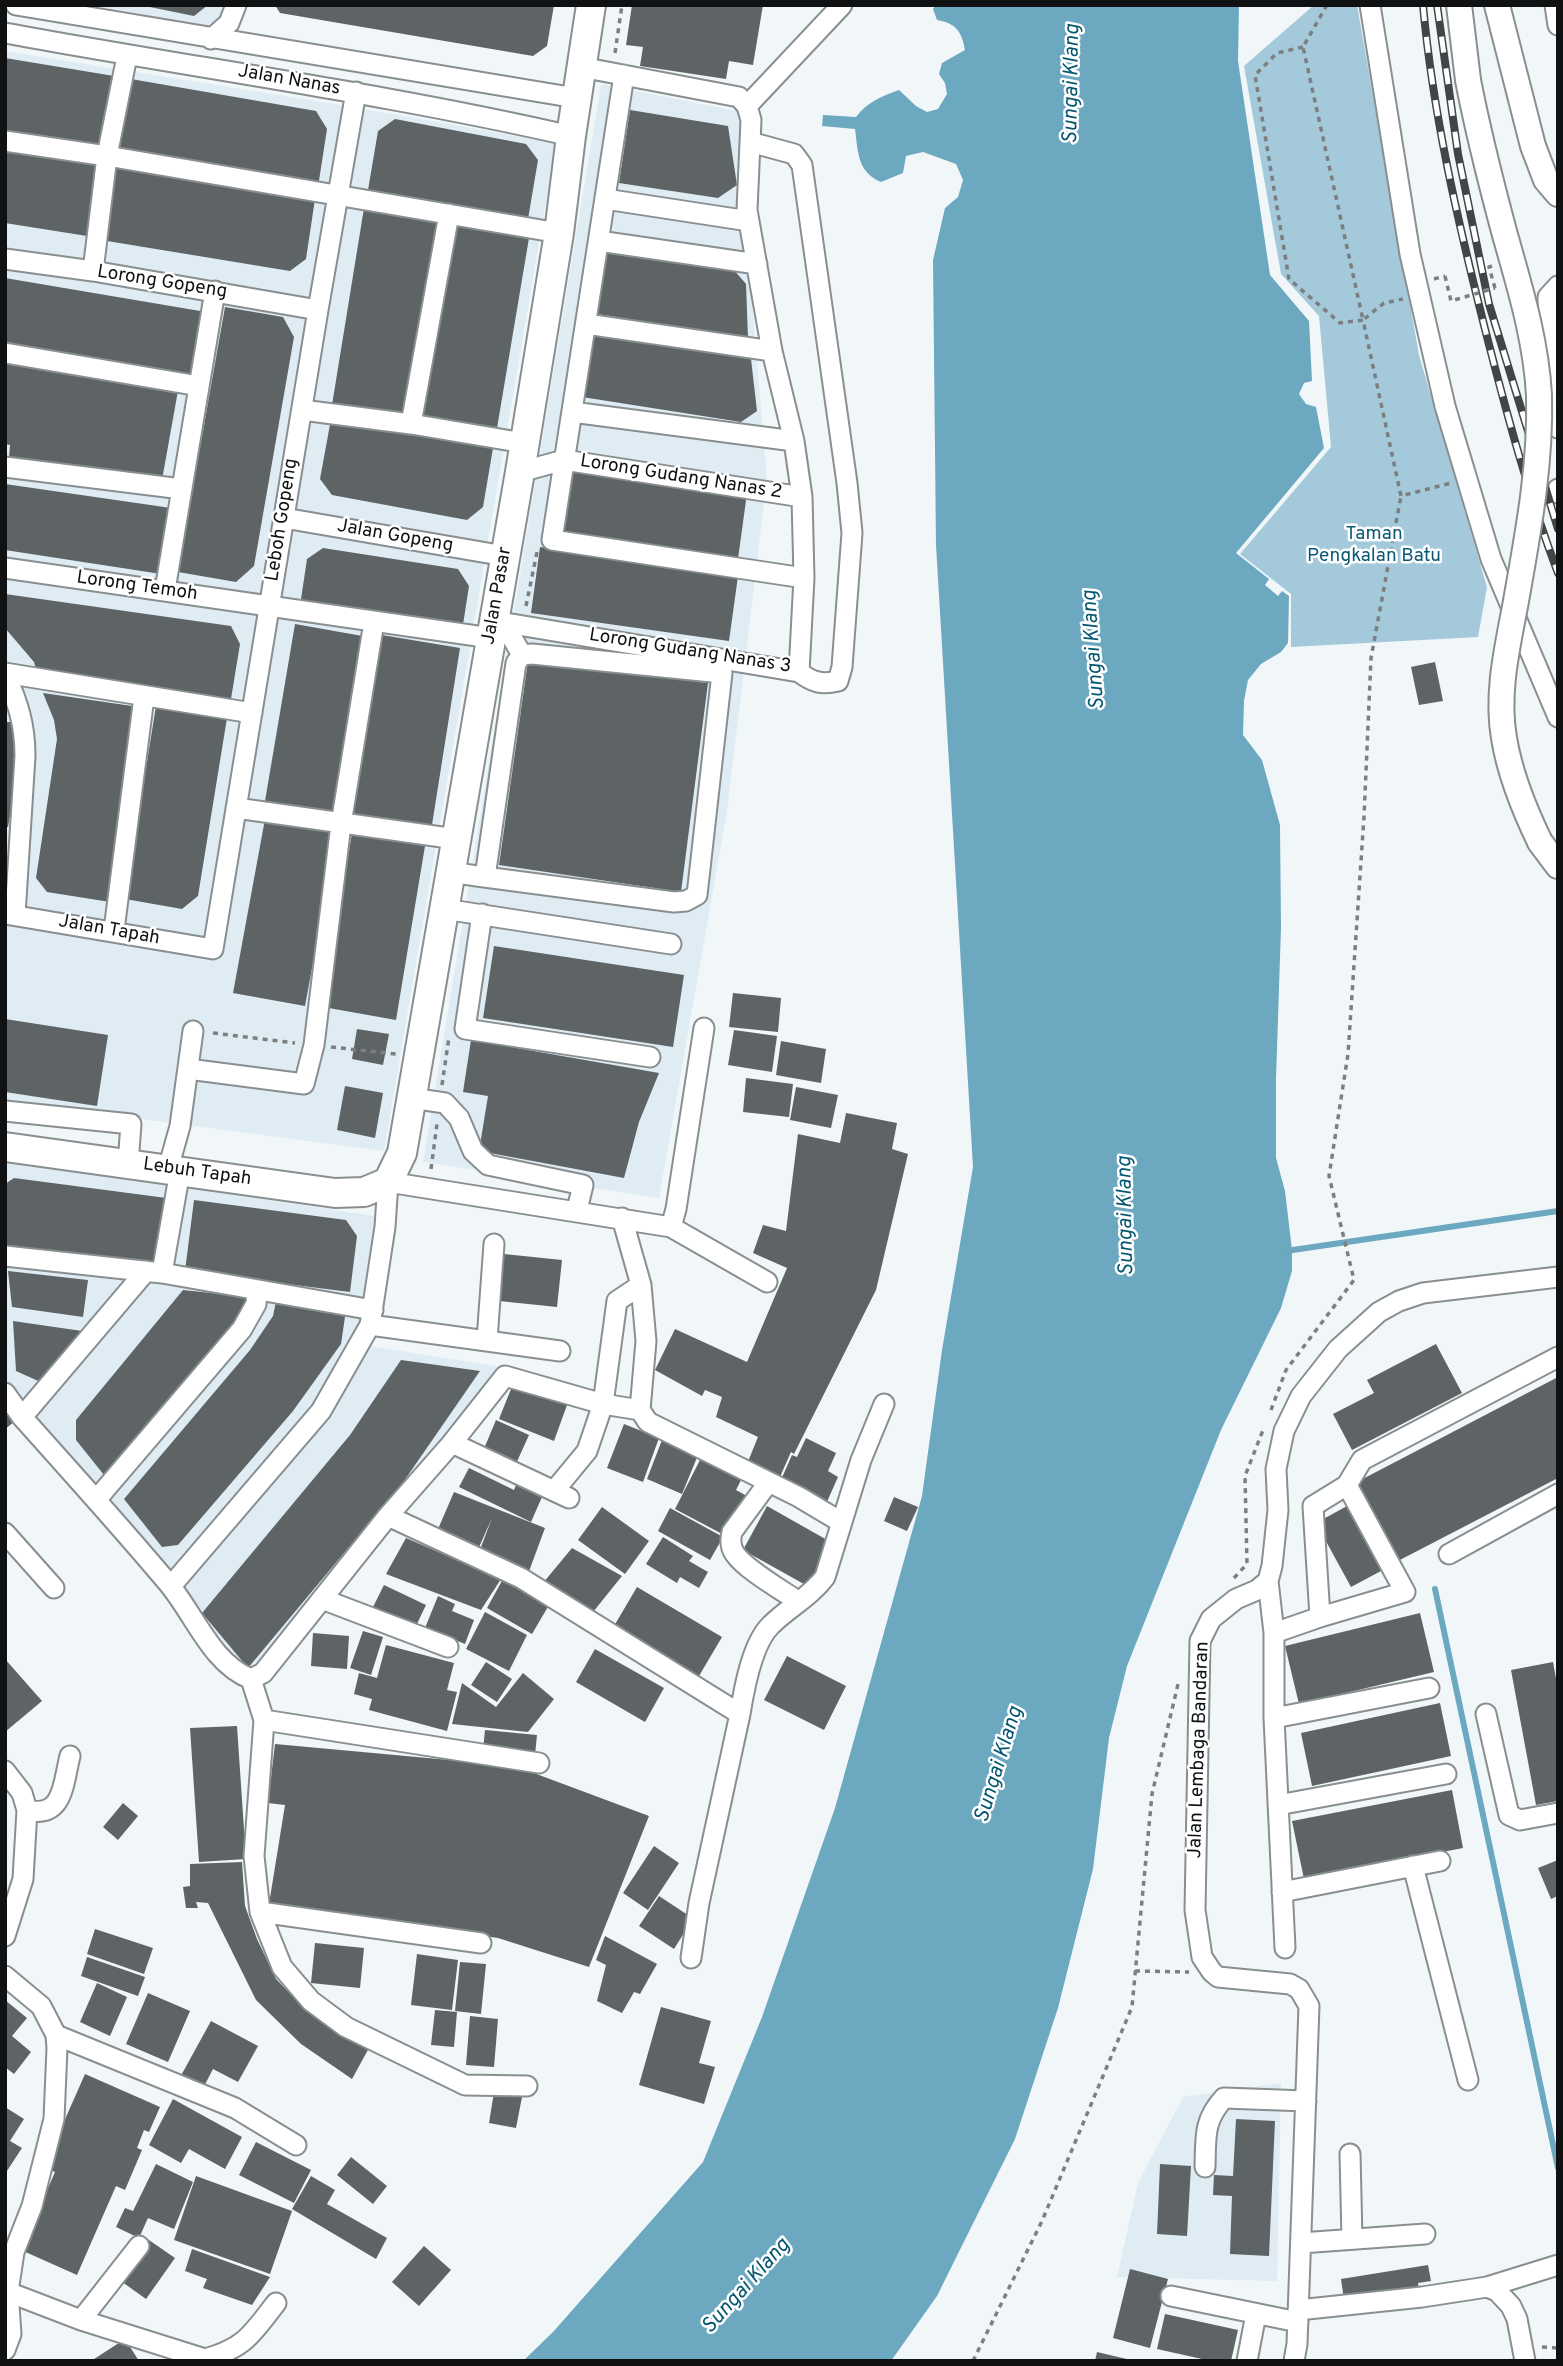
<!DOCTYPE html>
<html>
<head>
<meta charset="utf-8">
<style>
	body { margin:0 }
	#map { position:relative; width:1563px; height:2366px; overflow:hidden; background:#f1f7f9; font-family:Overpass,sans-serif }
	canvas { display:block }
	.frame { position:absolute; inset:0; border:7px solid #0f1112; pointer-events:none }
</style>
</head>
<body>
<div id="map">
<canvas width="1563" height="2366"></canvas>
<div class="frame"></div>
</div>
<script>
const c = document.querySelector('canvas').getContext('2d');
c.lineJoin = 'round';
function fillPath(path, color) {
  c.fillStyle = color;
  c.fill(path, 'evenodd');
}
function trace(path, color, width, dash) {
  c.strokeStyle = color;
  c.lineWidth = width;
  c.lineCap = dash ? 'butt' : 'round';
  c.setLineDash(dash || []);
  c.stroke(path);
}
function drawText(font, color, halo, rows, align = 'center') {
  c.font = font + ' Overpass,sans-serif';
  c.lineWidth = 5;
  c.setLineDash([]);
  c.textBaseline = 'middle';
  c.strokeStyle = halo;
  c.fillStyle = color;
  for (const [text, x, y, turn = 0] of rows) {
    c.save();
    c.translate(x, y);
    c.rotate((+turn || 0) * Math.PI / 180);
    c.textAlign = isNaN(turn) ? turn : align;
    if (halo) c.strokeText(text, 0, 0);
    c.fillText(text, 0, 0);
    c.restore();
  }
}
const built = new Path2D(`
	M89,5H225L223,15L207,26Z
	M5,51L341,105L556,143L384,1151L5,1101Z
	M601,84L742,112L738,210L750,280L767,478L727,811L659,1198L423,1162Z
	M5,1161L375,1216L360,1324L351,1343L501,1367L259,1668L251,1672L241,1667L21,1403L5,1376Z
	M1281,2083L1277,2281L1117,2277L1138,2183L1183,2097Z`);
const green = new Path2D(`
	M1314,5H1357L1419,355L1487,587L1478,637L1291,647V594L1240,554L1331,447L1319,316L1281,274L1244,66Z`);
const water = new Path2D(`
	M936,5H1239L1238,61L1270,275L1309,321L1312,381L1304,383L1299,394L1306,404L1316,407L1324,448L1236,553L1269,579L1265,585L1278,596L1282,591L1289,596L1288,643L1281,652L1261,664L1248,680L1244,701L1243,735L1262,760L1280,825L1281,927L1276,1079V1158L1285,1191L1292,1250V1271L1281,1308L1221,1430L1127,1666L1109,1738L1093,1869L1058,2008L1015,2139L937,2296L891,2361H523L553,2332L703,2162L762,2017L835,1808L922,1496L942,1350L973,1167L936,545L933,260L945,208L958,197L963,180L956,164L923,152L906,156L903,173L881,182C857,172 858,151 855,129L822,126L823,115L856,117C867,102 882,96 899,90L916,106L927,112L938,109L947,94L945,83L939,74L942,63L965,50C962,32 956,23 937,20L933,9Z`);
const stream = new Path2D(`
	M1286,1251L1558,1211
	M1435,1589L1558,2168`);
const building = new Path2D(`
	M140,5H208L194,16Z
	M275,5H554L547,46L533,56L280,13Z
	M632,5H763L753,65L729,61L726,79L640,66L643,47L626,45Z
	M5,58L114,76L101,151L5,135Z
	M131,79L316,111L327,129L318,187L119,152Z
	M630,110L728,126L737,185L718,198L619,183Z
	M395,119L526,144L538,160L528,219L368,190L378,131Z
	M5,148L98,162L87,236L5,223Z
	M112,166L315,199L306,259L290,271L101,240Z
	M364,208L439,221L406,418L332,405Z
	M453,225L529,238L496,434L421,421Z
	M607,251L734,270L746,284L748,338L597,314Z
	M5,278L206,312L195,378L5,346Z
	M225,307L283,317L294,337L254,566L236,582L178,572Z
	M592,332L751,359L757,411L741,422L582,397Z
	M5,357L179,385L162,480L9,459L10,445L5,444Z
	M331,419L493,448L483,507L467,520L332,495L320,479Z
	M571,468L747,493L738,559L562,533Z
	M5,484L171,508L161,574L5,550Z
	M540,547L738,576L729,641L531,613Z
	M323,548L458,569L469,586L462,631L300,606L307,559Z
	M5,594L231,626L240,644L231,699L37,673L34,662L5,628Z
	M295,624L368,637L338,820L264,807Z
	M382,635L460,648L431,831L352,818Z
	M528,661L708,683L681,892L499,865Z
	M1435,662L1443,701L1419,705L1411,667Z
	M43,693L139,707L110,902L47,892L36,878L57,739L54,720Z
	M156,706L227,718L198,896L182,909L125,899Z
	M5,722H15L20,761L8,827H5Z
	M265,819L337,833L305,1006L233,993Z
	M352,833L425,846L396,1020L323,1007Z
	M494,946L684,975L673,1047L483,1018Z
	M733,993L781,998L778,1032L729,1027Z
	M5,1019L108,1035L97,1106L5,1092Z
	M357,1029L389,1034L383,1065L352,1059Z
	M734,1030L777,1036L772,1072L728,1065Z
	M471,1040L659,1073L639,1122L624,1178L479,1151L488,1096L463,1092Z
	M781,1041L826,1049L821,1083L776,1075Z
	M746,1078L793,1084L789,1117L743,1112Z
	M345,1086L383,1093L375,1138L337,1130Z
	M796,1087L838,1095L831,1128L790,1120Z
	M846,1113L897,1123L892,1149L908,1154L876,1290L794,1454L791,1452L779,1479L747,1464L758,1437L716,1417L722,1397L705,1390L702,1396L655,1370L675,1329L747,1362L787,1268L753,1253L763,1225L786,1231L798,1134L840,1143Z
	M14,1178L174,1199L166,1268L5,1247V1184Z
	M194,1200L346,1220L357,1236L350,1292L185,1271Z
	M504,1254L562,1260L557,1307L499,1301Z
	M8,1271L88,1280L83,1317L12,1307Z
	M183,1290L258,1298L112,1485L76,1440V1420Z
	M277,1297L346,1310L341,1344L293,1411L178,1545L162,1547L124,1499L250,1350L273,1316Z
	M13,1321L89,1332L45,1384L16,1371Z
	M1436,1344L1462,1393L1352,1450L1333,1414L1374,1393L1367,1380Z
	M401,1360L480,1371L404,1481L248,1668L202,1613L350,1435Z
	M1558,1377V1478L1396,1562L1355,1483Z
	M513,1384L567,1405L554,1441L499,1419Z
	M5,1412L14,1422L5,1429Z
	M496,1420L529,1435L515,1466L483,1451Z
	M624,1424L659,1438L643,1482L607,1468Z
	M806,1438L836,1453L828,1471L838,1477L826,1504L780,1482L792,1455L797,1457Z
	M662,1440L698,1455L682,1494L647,1479Z
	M701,1458L741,1480L736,1490L747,1496L726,1536L675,1509Z
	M469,1468L514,1490L516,1485L542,1497L531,1522L459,1487Z
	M454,1492L545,1528L528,1574L478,1555L492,1518L476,1554L435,1536Z
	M894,1497L918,1507L907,1531L884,1521Z
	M767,1506L836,1545L811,1588L743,1550Z
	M1347,1506L1381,1571L1351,1587L1316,1523Z
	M602,1507L649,1541L625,1574L578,1540Z
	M670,1508L723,1537L710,1560L658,1531Z
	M663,1537L693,1556L689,1561L708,1572L699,1588L680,1577L677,1583L646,1564Z
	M406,1538L501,1579L481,1610L386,1574Z
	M572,1548L622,1576L589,1617L543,1583Z
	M503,1579L549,1605L532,1634L487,1608Z
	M384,1585L426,1605L415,1628L373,1607Z
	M637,1587L722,1637L699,1676L614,1626Z
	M438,1596L455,1604L452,1611L474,1620L465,1644L425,1628Z
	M485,1612L527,1635L509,1671L466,1649Z
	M1420,1613L1434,1672L1299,1704L1285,1646Z
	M363,1631L383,1637L371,1675L350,1668Z
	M313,1633L349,1636L347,1669L311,1666Z
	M386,1645L454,1663L447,1690L457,1692L447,1731L369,1710L372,1699L354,1694L359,1673L377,1678Z
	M595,1649L664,1688L645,1722L576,1682Z
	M787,1656L846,1686L824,1730L764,1700Z
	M5,1659L42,1701L5,1732Z
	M486,1662L512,1679L497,1702L471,1685Z
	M1553,1662L1558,1689V1801L1536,1805L1511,1670Z
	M523,1673L554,1699L528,1732L452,1724L462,1683L496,1707Z
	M1440,1703L1451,1756L1312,1786L1301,1733Z
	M237,1726L246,1859L199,1862L190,1728Z
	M485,1730L537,1735L535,1755L483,1750Z
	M275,1744L515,1766L649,1816L589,1967L498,1938L269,1904L285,1805L268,1803Z
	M1452,1790L1463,1848L1304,1879L1292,1821Z
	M123,1803L138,1816L118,1840L103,1827Z
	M654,1846L679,1863L648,1910L623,1893Z
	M1558,1860V1896L1551,1899L1538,1868Z
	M242,1862L245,1906L257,1939L276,1979L306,2010L369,2048L352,2079L301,2044L256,2000L208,1903L196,1902L198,1908H186L183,1887L190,1886V1864Z
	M659,1896L700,1923L690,1937L684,1933L674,1949L639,1926Z
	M95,1929L153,1948L144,1974L87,1954Z
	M605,1936L657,1964L640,1994L634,1992L622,2013L597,2001L606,1965L596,1960Z
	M315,1943L364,1948L360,1988L311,1983Z
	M417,1954L458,1960L452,2010L411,2005Z
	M87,1957L145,1977L138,1996L81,1976Z
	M460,1962L486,1964L481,2014L455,2011Z
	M97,1983L127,1997L110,2036L80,2022Z
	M148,1993L190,2011L168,2062L126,2044Z
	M5,2000L27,2018L12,2036L31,2052L14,2074L5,2067Z
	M661,2007L711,2021L699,2063L715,2067L704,2104L639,2085Z
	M435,2010L457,2012L454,2047L431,2045Z
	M470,2016L498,2019L494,2067L466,2065Z
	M211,2021L258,2046L238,2082L213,2069L200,2094L178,2081Z
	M85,2074L160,2107L149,2132L144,2130L137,2148L142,2150L125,2190L116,2186L77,2275L21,2250L55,2172L48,2169L55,2153L51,2151Z
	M494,2092L522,2097L516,2128L489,2123Z
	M173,2099L242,2137L225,2169L189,2149L181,2163L149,2145Z
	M5,2107L24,2119L10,2141L22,2148L5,2174Z
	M1236,2119L1275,2121L1269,2256L1230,2254L1232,2196L1213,2195L1214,2175L1233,2176Z
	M256,2142L311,2170L294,2203L239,2175Z
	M351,2157L387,2186L373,2204L337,2175Z
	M156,2164L193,2182L174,2229L148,2218L139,2238L116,2227L125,2208L133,2211Z
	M1160,2164L1191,2166L1187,2236L1157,2234Z
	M196,2176L292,2211L270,2274L174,2240Z
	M311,2176L335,2190L327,2204L387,2238L376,2259L292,2209Z
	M146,2238L175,2258L146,2299L118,2279Z
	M424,2246L451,2270L419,2306L392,2282Z
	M192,2249L270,2277L252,2305L203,2288L207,2279L185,2271Z
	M1428,2265L1431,2281L1418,2283L1419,2289L1344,2300L1341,2279Z
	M1130,2269L1168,2279L1150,2348L1113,2338Z
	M1165,2314L1238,2330L1231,2361H1211L1157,2349Z
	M125,2339L139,2361H91Z
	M1097,2352L1131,2360L1130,2361H1095Z`);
const path = new Path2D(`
	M1327,5L1303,47L1363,320L1384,303L1403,299
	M1303,47L1277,53L1255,75L1289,279L1340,323L1363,320L1401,496L1451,483
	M615,53L622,5
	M1492,266L1489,267L1495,288
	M1434,279L1445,276
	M526,606L537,552
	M213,1033L295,1043
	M331,1047L396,1054
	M442,1085L449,1037
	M431,1169L437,1124
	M1271,1410L1286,1370L1354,1280L1329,1176L1348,1054L1364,817L1371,658L1401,496
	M1234,1578L1247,1564L1245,1476L1263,1430
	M1135,1971L1189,1972
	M1542,2347L1558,2348
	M973,2361L1042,2221L1132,2007L1152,1794L1179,1680`);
const minor = new Path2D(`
	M16,5L576,98
	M1370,5L1410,254L1445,406L1491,559L1558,717
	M1555,5L1558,25
	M5,33C194,68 384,93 571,136
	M211,39L229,23L236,5
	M624,75L552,540L804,578
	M747,106L842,5
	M5,141L107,156L559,233
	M750,142L794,154L802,165L847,483L852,533L842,667L838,681C821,685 812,682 799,672
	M605,199L749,221
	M599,241L757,264
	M5,259L93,271L318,310
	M93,271L107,156L127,56
	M1558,286L1548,297L1549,349L1558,428
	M586,324L772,351
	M5,353L199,386
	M302,410L411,424L524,443
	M572,412L794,441
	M411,424L449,214
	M5,467L182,489
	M520,472L564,460L802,497
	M1558,489V493
	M284,518L505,556
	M5,568L491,638
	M165,590L215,291
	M494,621L799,672L804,578L802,497L794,441L772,351L747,210L751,120L747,106L739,97L581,67
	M503,622L522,655
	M5,673L252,713
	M5,674C18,703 25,724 25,756L15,915
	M236,808L456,839
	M450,872L477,876L674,902L686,901L697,895L722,673L532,654L522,655L516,663L485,877
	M444,909L671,944
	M5,914L213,949L318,310L356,92
	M482,914L465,1029L650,1057
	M114,930L144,697
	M188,1069L304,1084L314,1045L341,824L374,622
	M411,1098L445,1103L459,1118L473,1151L488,1165L583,1185L577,1210
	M5,1111L131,1124L128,1164
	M168,1169L180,1126L193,1031
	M622,1218L641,1285L646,1341L640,1410L648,1422L799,1497L841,1522
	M671,1227L676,1209L704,1028
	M5,1256L162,1273L373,1310
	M162,1273L180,1171
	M370,1325L560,1351
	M487,1340L494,1244
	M5,1393L22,1417C71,1472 121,1527 168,1583C195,1615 211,1663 251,1679L263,1673L388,1516L452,1443L505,1376L603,1404L640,1410
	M22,1417L146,1271
	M452,1443L569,1498
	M768,1483L732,1532C730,1540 730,1547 735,1554C746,1570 782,1590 799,1602
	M554,1491L587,1451L603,1404L617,1301L641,1285
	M96,1500L242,1329L256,1304L257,1290
	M388,1516L521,1578L740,1714L699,1903L691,1958
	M5,1533L54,1588
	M1449,1554L1558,1494
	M1268,1581L1274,1633V1718L1285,1948
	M171,1586L321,1411L370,1325L385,1227L388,1182L671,1227L767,1282
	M322,1599L448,1647
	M1320,1617L1313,1506L1347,1485L1362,1460L1558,1357
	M1274,1633L1320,1617L1405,1592L1347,1485
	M251,1679L264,1720L254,1856L260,1912L282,1967L311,2001L346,2027L465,2085L527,2086
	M740,1714C744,1689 752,1643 771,1625C788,1608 810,1597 825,1577L861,1460L884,1404
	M1486,1714L1509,1815L1520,1820L1558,1813
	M1274,1718L1429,1688
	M264,1720L539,1763
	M5,1771L22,1793L27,1810L23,1879L5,1936
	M1278,1805L1446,1774
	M27,1810C64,1819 63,1783 70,1756
	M1413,1866L1468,2080
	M1282,1892L1440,1861
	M260,1912L481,1943
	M5,1976L41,2006L56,2035L57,2048L54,2119L32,2206L14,2252L8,2292L11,2334L5,2350
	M56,2035L235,2108L296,2145
	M1350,2154L1352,2239
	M1205,2167C1206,2137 1203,2121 1224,2098L1306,2101
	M1301,2243L1425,2234
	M1487,2287L1558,2265
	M8,2292L81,2320L205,2359C245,2348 252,2334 276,2303
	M1171,2296L1298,2322
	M1298,2310L1422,2297L1487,2287L1497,2291L1511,2306L1517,2319L1525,2361
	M81,2320L139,2246
	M1247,2361L1256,2314
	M1294,2361L1297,2344L1309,2006L1299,1989L1290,1984L1218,1977L1212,1972L1202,1957L1195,1910L1200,1641L1211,1619L1236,1599L1257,1590L1268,1581L1272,1566L1278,1510L1276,1469L1284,1431L1301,1396L1338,1349L1379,1312L1399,1301L1423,1293L1558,1277`);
const major = new Path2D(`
	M1459,5L1468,80
	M1497,5L1533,146L1546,180L1558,194
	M1540,842L1558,866`);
const highway = new Path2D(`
	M5,1147L335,1193L364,1192L388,1182L402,1153L520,472L559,233L571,136L591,5`);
const rail = new Path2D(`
	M1423,5C1433,115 1458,222 1485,329C1506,411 1528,494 1558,573
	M1437,5L1458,154L1489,304L1558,529`);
const pathBridge = new Path2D(`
	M1445,276L1451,301L1495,288`);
const majorBridge = new Path2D(`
	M1468,80C1478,132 1491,183 1505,235C1520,288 1536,340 1539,395C1541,465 1528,533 1516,601C1508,645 1496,692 1504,738C1510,775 1524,809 1540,842`);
const streetNames = [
	["Jalan Nanas",289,81,10],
	["Lorong Gopeng",162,283,9],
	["Lorong Gudang Nanas 2",681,478,9],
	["Leboh Gopeng",283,520,-81],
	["Jalan Gopeng",395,537,10],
	["Lorong Temoh",137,587,8],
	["Jalan Pasar",498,596,-80],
	["Lorong Gudang Nanas 3",690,652,9],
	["Jalan Tapah",109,931,10],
	["Lebuh Tapah",197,1173,8],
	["Jalan Lembaga Bandaran",1200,1750,-88]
];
const parkNames = [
	["Taman",1374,535],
	["Pengkalan Batu",1374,557]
];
const waterNames = [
	["Sungai Klang",1073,84,-89],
	["Sungai Klang",1095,650,-94],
	["Sungai Klang",1127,1216,-91],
	["Sungai Klang",1000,1765,-73],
	["Sungai Klang",747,2287,-48]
];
fillPath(built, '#dfecf3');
fillPath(green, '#a4c9da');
fillPath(water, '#6da8c1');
trace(stream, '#6da8c1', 6);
fillPath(building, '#5e6365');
trace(minor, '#898e90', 23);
trace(major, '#898e90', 28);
trace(highway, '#898e90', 32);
trace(path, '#7b7f80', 3.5, [5, 5]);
trace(minor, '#fff', 19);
trace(major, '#fff', 24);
trace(highway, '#fff', 28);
trace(rail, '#424546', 8);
trace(rail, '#fff', 5, [16]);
trace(majorBridge, '#898e90', 28, []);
trace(pathBridge, '#7b7f80', 3.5, [5, 5]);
trace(majorBridge, '#fff', 24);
drawText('19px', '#0f1112', '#fff', streetNames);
drawText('19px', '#085a74', '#fff', parkNames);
drawText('italic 21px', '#035771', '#fff', waterNames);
</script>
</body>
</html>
